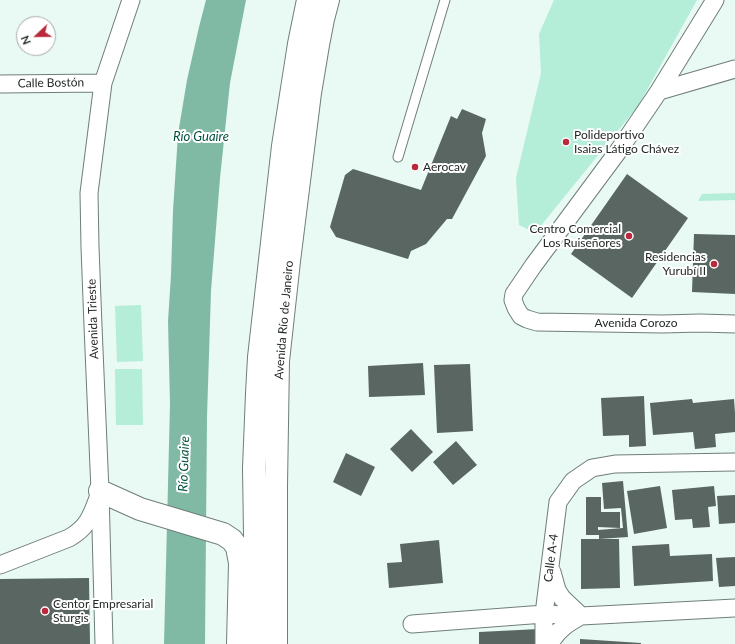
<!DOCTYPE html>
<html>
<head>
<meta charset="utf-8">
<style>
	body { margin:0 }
	#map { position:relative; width:735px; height:644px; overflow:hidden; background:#e9f9f3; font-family:Lato,sans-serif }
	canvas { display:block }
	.north { position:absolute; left:16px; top:16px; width:40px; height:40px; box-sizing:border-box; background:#fff; border:1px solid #a7a9a9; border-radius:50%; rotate:248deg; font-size:11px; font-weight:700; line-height:16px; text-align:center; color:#232927 }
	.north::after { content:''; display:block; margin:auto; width:14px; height:18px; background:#b9283b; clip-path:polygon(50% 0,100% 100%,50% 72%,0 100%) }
</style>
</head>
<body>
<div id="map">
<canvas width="735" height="644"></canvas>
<div class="north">N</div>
</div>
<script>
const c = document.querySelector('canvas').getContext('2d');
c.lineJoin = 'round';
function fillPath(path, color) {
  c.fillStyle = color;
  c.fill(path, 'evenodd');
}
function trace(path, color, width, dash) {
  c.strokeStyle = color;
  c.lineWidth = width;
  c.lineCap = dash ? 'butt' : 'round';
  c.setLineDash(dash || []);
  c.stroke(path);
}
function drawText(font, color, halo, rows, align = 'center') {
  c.font = font + ' Lato,sans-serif';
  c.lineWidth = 4;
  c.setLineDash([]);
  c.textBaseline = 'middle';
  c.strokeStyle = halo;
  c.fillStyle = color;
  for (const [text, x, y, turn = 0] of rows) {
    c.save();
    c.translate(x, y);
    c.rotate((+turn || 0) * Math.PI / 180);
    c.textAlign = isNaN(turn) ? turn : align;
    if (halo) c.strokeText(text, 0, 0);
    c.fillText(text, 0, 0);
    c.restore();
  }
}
const green = new Path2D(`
	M554,0H697L638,106L535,233L519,225L516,178L541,73L539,34Z
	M735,193V200L698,201L702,194Z
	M141,305L143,361L117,362L115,306Z
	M115,369H142L143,425H116Z`);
const water = new Path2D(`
	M206,0H246L230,83L220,178L211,291L207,417L205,644H164L170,404L168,321L171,275L173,211L178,134L187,80L199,27Z`);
const building = new Path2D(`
	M462,109L486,119L482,133L486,156L452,219H447L426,244L411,251L408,259L336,237L330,227L345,175L353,169L421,190L451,116L457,119Z
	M627,174L688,218L632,298L571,254Z
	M694,234L735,235V294L692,292Z
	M423,363L425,395L369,397L368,366Z
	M470,364L473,431L437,433L434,365Z
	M644,396L646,446L629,447V435L603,436L601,398Z
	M692,399L693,403L734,399L735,413V432L715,434L716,447L695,449L693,432L653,435L650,403Z
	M411,429L433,452L412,472L390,449Z
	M456,441L477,465L453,485L433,462Z
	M346,453L375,467L361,496L333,482Z
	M623,481L628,537L599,539V535H586V497H601V512H620V528L598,527V530L623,528L621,508L604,509L602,483Z
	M660,486L667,528L634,534L627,491Z
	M714,486L716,506L708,507L710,527L693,528L692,519L675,520L672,490Z
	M735,495V523L719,524L717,496Z
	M581,539H619L620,588L581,589Z
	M439,540L443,583L389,588L387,563L402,562L400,544Z
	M669,544L670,556L712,554L713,581L634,586L632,546Z
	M735,557V586L719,587L716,558Z
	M89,578L90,644H0V579Z
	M539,629L540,644H479V632Z
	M580,639L641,643V644H580Z`);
const service = new Path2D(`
	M398,157L445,0`);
const minor = new Path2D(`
	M715,0L659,91L619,150L533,266L514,294L513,300L516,308L521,316L527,319L537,322L663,324L700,323L735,324
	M0,84L103,83
	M659,91L735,69
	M0,565L69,538C87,528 91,517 98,498
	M412,624L544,614L581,616L735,608
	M104,644L100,491L93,326L90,247L89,193L103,83L131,0
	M544,644V614L558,502L573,481L592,468L615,464L735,462
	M550,644C557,630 568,623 581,616L562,598L557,590L552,572`);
const tertiary = new Path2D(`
	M100,491L140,509L223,534L232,540L237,547L240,563L238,644
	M255,644L256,599L254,468L257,394L259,357L283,146L299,44L308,0
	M276,644V486L278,361L289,261L310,93L318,45L323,19L328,0`);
const markers = [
	[566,142,4,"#b9283b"],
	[415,167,4,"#b9283b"],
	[629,236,4,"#b9283b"],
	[714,264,4,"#b9283b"],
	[45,611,4,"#b9283b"]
];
const streetNames = [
	["Calle Bostón",51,83,-1],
	["Avenida Trieste",93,319,-92],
	["Avenida Río de Janeiro",284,320,-85],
	["Avenida Corozo",636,323],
	["Calle A-4",551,558,-83]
];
const poiNames = [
	["Polideportivo",574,135],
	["Isaias Látigo Chávez",574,149],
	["Aerocav",423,167],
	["Centro Comercial",621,229,"right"],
	["Los Ruiseñores",621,243,"right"],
	["Residencias",706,257,"right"],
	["Yurubí II",706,271,"right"],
	["Centor Empresarial",53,604],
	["Sturgis",53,618]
];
const waterNames = [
	["Río Guaire",201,137],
	["Río Guaire",184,464,-88]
];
fillPath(green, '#b4edd8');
fillPath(water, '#80baa5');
fillPath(building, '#596661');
trace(service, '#6f7e78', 11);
trace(minor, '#6f7e78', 19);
trace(tertiary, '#6f7e78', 24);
trace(service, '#fff', 9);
trace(minor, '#fff', 17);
trace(tertiary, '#fff', 22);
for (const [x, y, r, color] of markers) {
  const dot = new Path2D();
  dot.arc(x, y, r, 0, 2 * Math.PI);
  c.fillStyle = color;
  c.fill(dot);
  trace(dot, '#fff', 1.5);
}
drawText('12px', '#232927', '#fff', streetNames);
drawText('12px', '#232927', '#fff', poiNames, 'left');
drawText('italic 13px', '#00523e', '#fff', waterNames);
</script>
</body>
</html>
